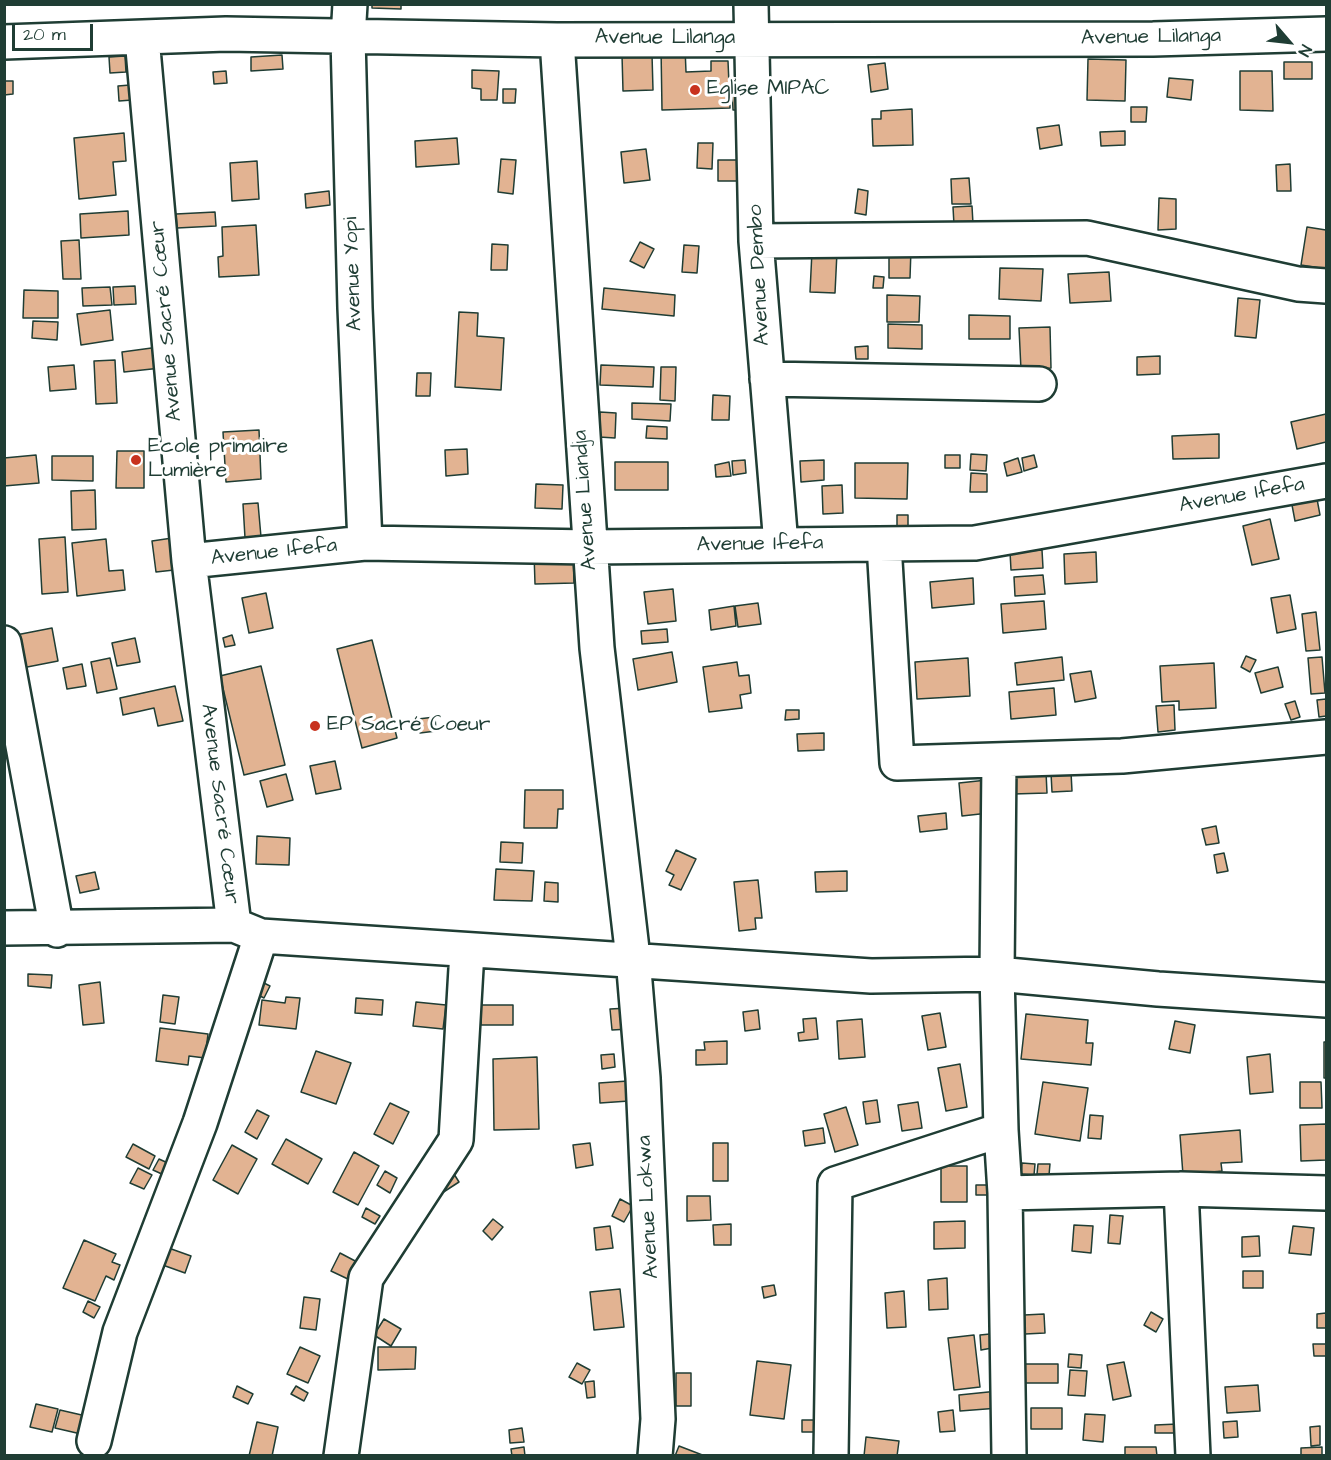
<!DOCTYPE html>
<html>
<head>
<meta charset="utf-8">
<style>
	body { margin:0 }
	#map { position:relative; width:1331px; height:1460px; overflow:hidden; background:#fff; font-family:"Architects Daughter",sans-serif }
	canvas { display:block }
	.frame { position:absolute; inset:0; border:6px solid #1f3d34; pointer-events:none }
	.north { position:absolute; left:1259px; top:12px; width:60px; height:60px; -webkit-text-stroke:4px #fff; paint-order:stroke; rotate:118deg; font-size:16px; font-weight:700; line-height:24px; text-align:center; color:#1f3d34 }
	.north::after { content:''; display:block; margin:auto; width:21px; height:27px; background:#1f3d34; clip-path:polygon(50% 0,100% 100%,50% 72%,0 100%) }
	.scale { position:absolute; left:12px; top:24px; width:81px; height:27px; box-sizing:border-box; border:3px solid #1f3d34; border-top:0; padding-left:8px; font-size:18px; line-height:21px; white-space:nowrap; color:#1f3d34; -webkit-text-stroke:4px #fff; paint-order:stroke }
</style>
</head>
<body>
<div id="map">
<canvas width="1331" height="1460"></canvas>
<div class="frame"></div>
<div class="north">N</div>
<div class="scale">20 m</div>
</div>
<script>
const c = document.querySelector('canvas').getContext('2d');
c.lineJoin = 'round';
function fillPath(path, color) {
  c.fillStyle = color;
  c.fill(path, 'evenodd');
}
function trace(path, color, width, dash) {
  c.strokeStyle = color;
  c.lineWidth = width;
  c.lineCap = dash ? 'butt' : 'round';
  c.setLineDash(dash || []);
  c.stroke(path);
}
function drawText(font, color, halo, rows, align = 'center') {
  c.font = font + ' "Architects Daughter",sans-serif';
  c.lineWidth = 6;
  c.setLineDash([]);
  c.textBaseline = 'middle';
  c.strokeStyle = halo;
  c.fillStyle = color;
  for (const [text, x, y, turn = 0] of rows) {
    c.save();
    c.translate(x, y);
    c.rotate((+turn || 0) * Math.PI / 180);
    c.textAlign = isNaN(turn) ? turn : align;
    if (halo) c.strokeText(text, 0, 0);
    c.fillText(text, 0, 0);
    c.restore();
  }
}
const building = new Path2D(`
	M372,4H401V9L372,8Z
	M685,47L686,72L711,71V61H728L730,108L662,110L661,48Z
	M652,54L653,90L623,91L622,55Z
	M282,55L283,69L251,71V57Z
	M125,56L126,72L110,73L109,57Z
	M1088,59L1126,60L1125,101L1087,100Z
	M1284,62H1312V79H1284Z
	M885,63L888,89L871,92L868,65Z
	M472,70L499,71L497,100H481V89L472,88Z
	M226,71L227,83L214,84L213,72Z
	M1240,71H1272L1273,111L1240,110Z
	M1169,78L1193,80L1191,100L1167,97Z
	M4,81H13V94L4,95Z
	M130,85L132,100L119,101L118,86Z
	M732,87H748L749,110H733Z
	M503,89H516L515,103H503Z
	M1131,107H1147L1146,122H1131Z
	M912,109L913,145L873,146L872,119H881V111Z
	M1059,125L1062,145L1040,149L1037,128Z
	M1125,131V145L1101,146L1100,132Z
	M124,133L126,161L113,162L116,195L79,199L74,138Z
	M457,138L459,164L416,167L415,141Z
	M698,143H713L712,169L697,168Z
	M646,149L650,180L624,183L621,152Z
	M501,159L516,160L513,194L498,192Z
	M718,160H742V181H718Z
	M257,161L259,199L232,201L230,163Z
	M1290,164L1291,191H1277L1276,165Z
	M969,178L971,204H952L951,179Z
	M858,189L868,191L866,215L855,213Z
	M329,191L330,205L306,208L305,194Z
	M1159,198L1176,199V229L1158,230Z
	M972,206L973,224L954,225L953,207Z
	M128,211L129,235L81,238L80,214Z
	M215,212L216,226L177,228L176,214Z
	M256,225L259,275L219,277L218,257L223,256L222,227Z
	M1307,227L1326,230V269L1301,265Z
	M79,240L81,279H63L61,241Z
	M640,242L654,249L644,268L630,261Z
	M492,244L508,245L507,270H491Z
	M684,245L699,246L697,273L682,272Z
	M889,249H911L910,278H889Z
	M812,251L837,252L835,293L810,292Z
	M1000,268L1043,269L1041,301L999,299Z
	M1109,272L1111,301L1070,303L1068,274Z
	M874,276L884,277L883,288H873Z
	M135,286L136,304L114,305L113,287Z
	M110,287L112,305L83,306L82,288Z
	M604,288L675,295L674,316L602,309Z
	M24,290L58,291V318H23Z
	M887,295L920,296L919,322H887Z
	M1238,298L1260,300L1256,338L1235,336Z
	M110,310L113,340L81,345L77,314Z
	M459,312L478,313L477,336L504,338L501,390L455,387Z
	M969,315L1010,316V339H969Z
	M33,321L58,322L57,340L32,338Z
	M888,324L922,325V349L888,348Z
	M1050,327L1051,368L1021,370L1019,328Z
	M868,346V359H856L855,347Z
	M159,347L161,368L124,372L122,352Z
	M1160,356V374L1137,375V357Z
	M115,360L117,403L96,404L94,361Z
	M74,365L76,389L50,391L48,367Z
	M601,365L654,367L653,387L600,385Z
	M661,367H676L675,401L660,400Z
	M417,373H431L430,396H416Z
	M713,395L730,396L729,420H712Z
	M632,403L671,404L670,421L632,419Z
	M600,412L616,413L615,438L599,437Z
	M1326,414V442L1297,449L1291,422Z
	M647,426L667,427V439L646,438Z
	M259,430L261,479L226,482L223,432Z
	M1219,434V458L1173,459L1172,436Z
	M467,449L468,474L446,476L445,450Z
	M117,451H144V488H116Z
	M971,454L987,455L986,471L970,470Z
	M36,455L39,483L4,486V458Z
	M945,455H960V468H945Z
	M1034,455L1037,467L1024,471L1022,458Z
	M52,456H93V481L52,480Z
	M1018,458L1022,472L1007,476L1004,463Z
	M745,460L746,473L733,475L732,461Z
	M824,460V480L801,482L800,461Z
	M615,462H668V490H615Z
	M729,462L731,476L716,477L715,465Z
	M855,463H908L907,499L855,498Z
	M971,473L987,474V492H970Z
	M536,484L563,485L562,509L535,508Z
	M842,485L843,513L823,514L822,486Z
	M95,490L96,529L72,530L71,491Z
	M1317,499L1320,515L1295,521L1292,505Z
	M258,503L261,537L245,538L243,504Z
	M897,515H908V529L897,530Z
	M1270,519L1279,559L1252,565L1243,526Z
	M65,537L68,592L42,594L39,539Z
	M179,537L183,569L156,572L152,541Z
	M106,539L109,571L123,570L125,590L77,596L72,543Z
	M1042,550L1043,568L1011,570L1010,552Z
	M573,551L574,583L535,584L534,553Z
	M1096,552L1097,582L1065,584L1064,554Z
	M1043,575L1045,594L1015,596L1014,577Z
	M973,578L974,604L932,608L930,582Z
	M673,589L676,621L648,624L644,592Z
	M266,593L273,628L249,633L242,598Z
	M1290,595L1296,629L1277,633L1271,598Z
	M1044,601L1046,629L1003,633L1001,604Z
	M758,603L761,624L738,627L735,606Z
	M734,606L736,626L711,630L709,610Z
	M1316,612L1320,650L1306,651L1302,614Z
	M52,628L58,661L22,668L16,635Z
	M667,629L668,642L642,644L641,631Z
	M232,635L235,645L225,647L223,638Z
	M135,638L140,662L117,666L112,643Z
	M372,640L397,738L362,748L337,649Z
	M672,652L677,682L638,690L633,659Z
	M1246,656L1256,660L1250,672L1241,667Z
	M1062,657L1064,680L1017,685L1015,663Z
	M1322,657L1325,693L1311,694L1308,658Z
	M110,658L117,689L97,693L91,662Z
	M968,658L970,696L917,699L915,662Z
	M737,662L739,676L749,675L751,693L740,695L742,708L709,712L703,667Z
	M1214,663L1216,708L1179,710V701L1162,702L1160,666Z
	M82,664L86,686L67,689L63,668Z
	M261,666L285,765L244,775L220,676Z
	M1278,667L1283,687L1261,693L1255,673Z
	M1091,671L1096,698L1075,702L1070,674Z
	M175,686L183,721L158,726L154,708L123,715L120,698Z
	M1054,688L1056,715L1011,719L1009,692Z
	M1326,699V716L1319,717L1317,700Z
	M1295,701L1300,717L1291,720L1285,704Z
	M1174,705L1175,730L1158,732L1156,706Z
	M786,710H799V719L785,720Z
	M435,717L436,731L420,733L418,719Z
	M824,733V750L798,751L797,734Z
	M335,761L341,789L316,794L310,766Z
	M1013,772H1046L1047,793L1013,794Z
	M1071,772L1072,791L1052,792L1051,773Z
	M286,774L293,800L267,807L260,781Z
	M987,780L989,813L962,816L959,783Z
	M525,790H563V809H558L557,828H524Z
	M946,813L947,829L920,832L918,816Z
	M1216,826L1219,843L1206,845L1202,829Z
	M257,836L290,838L289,865L256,864Z
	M501,842L523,843L522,863L500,862Z
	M676,850L696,859L681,890L669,885L674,875L666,871Z
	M1224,853L1228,871L1217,873L1214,855Z
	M496,869L534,871L532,901L494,900Z
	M847,871V891L816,892L815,872Z
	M95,872L99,889L80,893L76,876Z
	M758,880L762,918H755L756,929L739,931L734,882Z
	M545,882L558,883V902L544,901Z
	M28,974L52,975L51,988L28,986Z
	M260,981L270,986L264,998L254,993Z
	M100,982L104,1023L83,1025L79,985Z
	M163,995L179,997L175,1024L160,1022Z
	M286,997L300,998L296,1029L259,1025L262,1000L285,1003Z
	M356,998L383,1000L382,1015L355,1013Z
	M416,1002L446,1005L443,1029L413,1026Z
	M481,1005H513V1025H481Z
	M628,1008L629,1029L612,1030L610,1009Z
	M758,1010L760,1029L745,1031L743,1012Z
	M940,1013L946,1047L928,1050L922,1016Z
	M1026,1014L1088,1020L1086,1043H1093L1091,1065L1021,1059Z
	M816,1018L818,1039L799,1041L798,1033L804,1032L803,1019Z
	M862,1019L865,1057L839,1059L837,1021Z
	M1175,1021L1195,1025L1190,1053L1169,1049Z
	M160,1028L208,1034L205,1058L189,1056L188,1065L156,1061Z
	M727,1041V1064L696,1065V1050H705L704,1042Z
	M1324,1042H1326V1078H1324Z
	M316,1051L351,1063L336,1104L301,1092Z
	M614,1054L615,1067L602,1069L601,1055Z
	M1270,1054L1273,1092L1250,1094L1247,1057Z
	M537,1057L539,1129L494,1130L493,1059Z
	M960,1064L967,1107L946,1111L938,1068Z
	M628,1081L629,1101L600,1103L599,1083Z
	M1043,1082L1088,1088L1080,1141L1035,1134Z
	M1300,1082H1321L1322,1108H1300Z
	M877,1100L880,1122L866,1124L863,1102Z
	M918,1102L922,1128L902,1131L898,1105Z
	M390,1103L409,1112L393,1144L374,1134Z
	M846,1107L858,1145L835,1152L824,1114Z
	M257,1110L269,1116L257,1139L245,1132Z
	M1090,1115L1103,1116L1101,1139L1088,1138Z
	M1326,1124V1160L1301,1161L1300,1125Z
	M823,1128L825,1143L805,1146L803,1131Z
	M1240,1130L1242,1162L1221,1163L1222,1171L1183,1175L1180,1135Z
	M286,1139L322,1159L308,1184L272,1164Z
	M590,1143L593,1165L576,1168L573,1145Z
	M713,1143H728V1181H713Z
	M133,1144L155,1156L149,1169L126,1157Z
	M232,1145L257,1159L238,1194L213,1180Z
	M354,1152L379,1166L358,1205L333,1192Z
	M159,1159L170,1164L164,1175L153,1170Z
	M1022,1163L1035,1164L1034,1175L1021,1174Z
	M1038,1164H1050L1049,1175L1037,1174Z
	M941,1166H967V1202H941Z
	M138,1168L152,1175L144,1189L130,1183Z
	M385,1171L397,1178L390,1193L377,1185Z
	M454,1174L459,1182L442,1193L437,1185Z
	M976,1185H989V1195H976Z
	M687,1196H710L711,1220L687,1221Z
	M620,1199L633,1206L624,1222L612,1216Z
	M366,1208L380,1216L375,1224L362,1217Z
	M1110,1215L1123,1216L1120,1244L1108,1243Z
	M493,1219L503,1227L492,1240L483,1231Z
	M965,1221V1248L934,1249V1222Z
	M731,1224V1245H714L713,1225Z
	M1074,1225L1093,1226L1091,1253L1072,1251Z
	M610,1226L613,1248L596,1250L594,1228Z
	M1293,1226L1314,1228L1311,1255L1289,1253Z
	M1259,1236L1260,1256L1242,1257V1237Z
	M84,1240L116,1254L112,1262L120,1265L114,1280L106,1276L95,1301L63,1288Z
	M163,1246L191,1256L185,1273L157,1263Z
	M340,1253L359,1263L350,1280L331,1271Z
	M1243,1271H1263V1288H1243Z
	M947,1278L948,1309L929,1310L928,1280Z
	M774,1285L776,1295L764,1298L762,1287Z
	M620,1289L624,1327L594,1330L590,1292Z
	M904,1291L906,1327L887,1328L885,1293Z
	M304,1297L320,1299L316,1330L300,1328Z
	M88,1301L100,1307L94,1318L83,1312Z
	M1151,1312L1163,1319L1156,1332L1144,1325Z
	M1326,1313V1328H1317V1314Z
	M1044,1314L1045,1333L1025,1334L1024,1315Z
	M384,1319L401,1329L391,1346L374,1335Z
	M990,1334L992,1348L981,1350L980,1335Z
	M974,1335L980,1387L954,1390L948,1338Z
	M1313,1344H1326V1356H1314Z
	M300,1347L320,1356L308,1383L287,1374Z
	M378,1347H416L415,1369L378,1370Z
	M1069,1354L1082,1355L1081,1368L1068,1367Z
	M757,1361L791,1365L784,1419L750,1415Z
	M1124,1362L1131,1396L1113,1400L1107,1365Z
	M577,1363L590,1370L582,1384L569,1377Z
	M1025,1364H1058V1383H1025Z
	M1070,1370L1087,1371L1085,1396L1068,1395Z
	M676,1373H691V1406H676Z
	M594,1381L595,1397L587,1398L585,1382Z
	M1258,1385L1260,1411L1227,1413L1225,1387Z
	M237,1386L253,1394L248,1404L233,1397Z
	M296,1386L308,1393L304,1401L291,1394Z
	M998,1391L999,1408L960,1411L959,1395Z
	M36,1404L58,1409L52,1432L30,1427Z
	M1031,1408H1062V1429H1031Z
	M60,1410L86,1416L81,1434L55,1428Z
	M953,1410L955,1431L940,1432L938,1412Z
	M1085,1414L1105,1415L1103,1442L1083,1440Z
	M802,1420H824V1432H802Z
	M1237,1421L1238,1437L1224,1438L1223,1422Z
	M257,1422L278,1427L272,1456H249Z
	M1178,1424V1433H1155V1425Z
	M1320,1426V1445L1311,1446L1310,1427Z
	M522,1428L524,1442L510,1443L509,1430Z
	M866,1437L899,1441L897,1456H864Z
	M679,1446L705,1456H675Z
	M524,1447L525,1456H512L511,1449Z
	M1125,1447H1156L1157,1456H1125Z
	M1322,1447V1456H1301V1448Z`);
const minor = new Path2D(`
	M350,4L348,38L355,308L365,543
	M751,4L756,241L781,545
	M142,38L189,561L234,925
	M557,40L597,648L633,958L643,1078L658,1419L655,1456
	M4,42L226,34L557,40L1153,39L1326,34
	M756,241L1087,238L1298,284L1326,286
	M767,379L1039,384
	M884,544L897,763L1122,756L1326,737
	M189,561L365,543L589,547L975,543L1326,481
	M4,643L57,930
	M999,760L997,974L1001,1130L1005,1193L1009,1456
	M4,928L234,925L261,936L871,976L997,974L1158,989L1326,1000
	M1181,1189L1193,1456
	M1005,1193L1181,1189L1326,1193
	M94,1441L120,1332L200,1123L261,936
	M341,1456L366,1278L456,1140L467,951
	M831,1456L835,1184L1001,1130`);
const markers = [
	[695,90,6,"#c8321e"],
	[136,460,6,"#c8321e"],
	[315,726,6,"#c8321e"]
];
const streetNames = [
	["Avenue Lilanga",1151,38,-1],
	["Avenue Lilanga",665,39],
	["Avenue Yopi",354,274,-92],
	["Avenue Dembo",760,275,-93],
	["Avenue Sacré Cœur",167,321,-95],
	["Avenue Ifefa",1242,496,-10],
	["Avenue Liandja",586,500,-94],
	["Avenue Ifefa",760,545,-1],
	["Avenue Ifefa",274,553,-6],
	["Avenue Sacré Cœur",219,804,83],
	["Avenue Lokwa",649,1207,-93]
];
const poiNames = [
	["Eglise MIPAC",707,90],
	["Ecole primaire",148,448],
	["Lumière",148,472],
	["EP Sacré Coeur",327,726]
];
fillPath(building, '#e2b392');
trace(building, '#1f3d34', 1.5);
trace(minor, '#1f3d34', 38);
trace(minor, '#fff', 33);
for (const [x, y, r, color] of markers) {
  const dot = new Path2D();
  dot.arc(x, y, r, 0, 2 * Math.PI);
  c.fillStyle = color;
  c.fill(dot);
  trace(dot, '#fff', 2);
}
drawText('21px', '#1f3d34', '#fff', streetNames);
drawText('21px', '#1f3d34', '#fff', poiNames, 'left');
</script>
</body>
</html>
